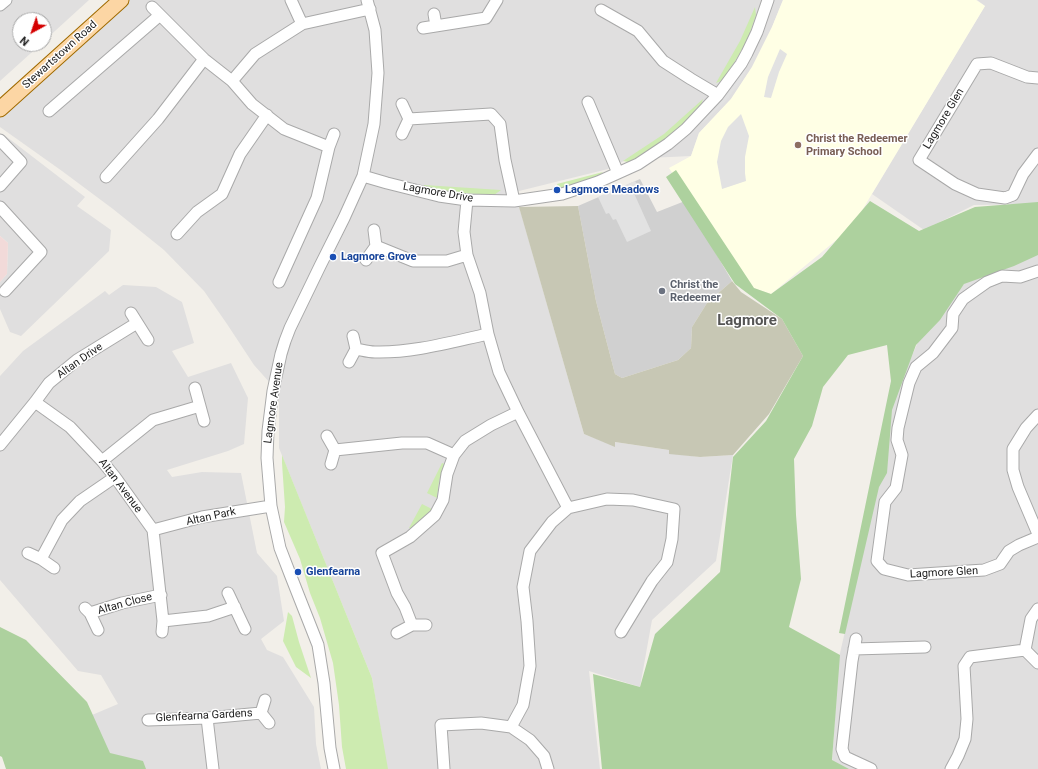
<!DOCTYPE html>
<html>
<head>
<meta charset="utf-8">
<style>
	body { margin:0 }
	#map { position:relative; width:1038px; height:769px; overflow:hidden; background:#f2efe9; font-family:Roboto,sans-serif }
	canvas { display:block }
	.north { position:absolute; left:12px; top:12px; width:40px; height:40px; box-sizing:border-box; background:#fff; border:1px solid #a7a7a7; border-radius:50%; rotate:220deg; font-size:11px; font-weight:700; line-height:16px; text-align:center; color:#222 }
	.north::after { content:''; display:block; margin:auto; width:14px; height:18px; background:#d40000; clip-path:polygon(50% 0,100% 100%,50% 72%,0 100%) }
</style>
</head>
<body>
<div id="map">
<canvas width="1038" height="769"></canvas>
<div class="north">N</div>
</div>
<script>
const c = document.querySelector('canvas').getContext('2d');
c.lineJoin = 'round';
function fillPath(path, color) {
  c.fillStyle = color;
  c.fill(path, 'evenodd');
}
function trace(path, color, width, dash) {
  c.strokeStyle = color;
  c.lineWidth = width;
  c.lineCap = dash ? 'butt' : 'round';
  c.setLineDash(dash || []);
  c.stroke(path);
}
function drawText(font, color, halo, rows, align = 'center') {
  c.font = font + ' Roboto,sans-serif';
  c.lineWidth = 3;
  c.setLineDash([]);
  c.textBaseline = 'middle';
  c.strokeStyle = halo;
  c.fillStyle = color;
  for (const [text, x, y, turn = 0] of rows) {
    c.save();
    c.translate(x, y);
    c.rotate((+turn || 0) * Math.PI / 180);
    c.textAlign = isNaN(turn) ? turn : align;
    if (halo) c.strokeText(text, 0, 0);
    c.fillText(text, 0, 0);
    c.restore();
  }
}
const residential = new Path2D(`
	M0,0H89L44,41V20H20V44H41L0,81Z
	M124,0H783L772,27L752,67L731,99L699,133L691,156L628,159L608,169L515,192L584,434L615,446V442L669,450V453L700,457L733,455L716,561L652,620L640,687L589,671L600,769H387L372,678L279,448V393L254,365L227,324L204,291L164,250L113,209L62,171L0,127V112Z
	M977,0H1038V204L974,205L924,230L872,194L985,6Z
	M3,134L85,197L77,206L111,230L109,251L21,336L10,332L0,309V282L7,274L8,243L0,236V137Z
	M1038,243V769H842L832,764L838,662L866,539L888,410L918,342L971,275Z
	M123,285L156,287L182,302L194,343L172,351L188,377L231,363L248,398L244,444L228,451L167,470L172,477L202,472L241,473L257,553L277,576L284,621L261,639L267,650L283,657L314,707L316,744L321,769H131L114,765L92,715L118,704L101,675L78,671L0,580V376L23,351L105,291L109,295Z`);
const commercial = new Path2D(`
	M0,236L8,243L7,274L0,282Z`);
const education = new Path2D(`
	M783,0H976L985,6L852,227L771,294L748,286L669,168L691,156L699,133L731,99L752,67L772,27Z`);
const religious = new Path2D(`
	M640,179L657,212L685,201L732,281L707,303L692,327L691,348L678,360L622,378L615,374L596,301L578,206Z`);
const construction = new Path2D(`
	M578,206L596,301L615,374L622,378L678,360L691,348L692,327L707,303L732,281L741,292L782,319L803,356L769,414L733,455L700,457L669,454V450L615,442V447L584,434L519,207Z`);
const grass = new Path2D(`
	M755,7L756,15L747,41L724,80L716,83L740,41Z
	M703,99L700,108L691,118L663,142L633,161L628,162L623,161L664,134Z
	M603,172L600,175L565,188L559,189L557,184Z
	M424,185L501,190L494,195L448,192L423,187Z
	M282,455L372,678L388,769H346L342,747L339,705L333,663L320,618L310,593L300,559L284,522L285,507L282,463Z
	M442,463L445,464L439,481L437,498L427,493Z
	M422,504L432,509L430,513L414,528H409Z
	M288,612L292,616L299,642L311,678L296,667L283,641Z`);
const forest = new Path2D(`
	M676,170L754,288L771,294L822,257L870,201L919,231L975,207L1038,202V255L1014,266L964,284L940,320L916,345L892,410L887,473L879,487L845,634L839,633L891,381L887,345L848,355L823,387L812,426L794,459L796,515L801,579L789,627L840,655L832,760L849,769H602L593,674L640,687L655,634L720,572L733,457L766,421L803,356L782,319L735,284L666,177Z
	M0,627L26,640L87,702L110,753L143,761L146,769H6L2,757L0,756Z`);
const parking = new Path2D(`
	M780,49L787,54L779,72L771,98L764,97L768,77Z
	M747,65L745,73L740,82L726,101L703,123H701L720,103L735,84Z
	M741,114L749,136L745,157V173L746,181L722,189L717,162L721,141L728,127Z
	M635,181L639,189L633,191L651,231L627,242L616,219L613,220L609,213L606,214L598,197Z`);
const minor = new Path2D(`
	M291,0L302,24
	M0,5L6,0
	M152,7L204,59L232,81L252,104L284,129L329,147
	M601,10L638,31L663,61L691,79L718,95
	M434,14L436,26
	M423,28L486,18L497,0
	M1038,78L1027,77L991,63L977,64L919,160L955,184L977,194L1005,198L1013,195L1023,174L1038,154
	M232,81L255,54L302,24L370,9
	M588,102L618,173
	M402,104L409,119L402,134
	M49,111L160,15
	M409,119L491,114L500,124L505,160L514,201
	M0,140L21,162L0,186
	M363,176L387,183L439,196L467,200L514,201L562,194L598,182L638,164L668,144L686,129L718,95L741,64L747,53L757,32L768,0
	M106,177L158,119L204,59
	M467,200L464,232L467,255L480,293L488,334L499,372L518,412L568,508
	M0,207L41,252L5,291
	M177,234L197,212L222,194L240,154L267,115
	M376,246L413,261H447L467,255
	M366,260L376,246L374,230
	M1038,271L1020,277L1002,276L987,282L963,299L953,314L952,328L933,353L916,367L909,383L898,428L897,440L902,455L896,488L885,502L877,561L884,569L908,575L984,570L1000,564L1009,551L1019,545L1038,537
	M279,282L317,198L329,147L334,134
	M131,313L148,340
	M356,349C362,350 368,352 375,352C413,353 451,342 488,334
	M349,362L356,349L353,336
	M195,388L204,421
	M35,402L70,427L102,461L115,477L153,530L163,621L162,632
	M1038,415L1026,428L1013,449V470L1018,487L1038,534
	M327,436L335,450L331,464
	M0,445L35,402L49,383L77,360L137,323
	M335,450L402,443H427L454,455
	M102,461L153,420L200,406
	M153,530L202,517L271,506
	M28,553L41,559L54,568
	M41,559L62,520L80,501L115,477
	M228,593L245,629
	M85,608L90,613L98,630
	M90,613L122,603L161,595
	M163,621L208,616L235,607
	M412,625L405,607L397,593L382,553L410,537L435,515L443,500L447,474L454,455L465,441L491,425L518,412
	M397,633L412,625H426
	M856,639L852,661L842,749L845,757L871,769
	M854,649L925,647
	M1025,650L1031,619L1038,609
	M1025,650L1038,663
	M265,700L261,713L269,723
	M207,718L213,769
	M148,720L207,718L261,713
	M511,727L523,705L530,666L527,621L523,587L530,551L552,522L568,508L607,499L633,500L674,509L672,539L667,562L652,581L621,632
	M334,769L330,748L324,683L318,645L290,574L280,548L271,506L267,458L268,431L273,391L281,354L285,341L290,328L320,266L344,218L363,176L374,124L378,73L375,30L367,0
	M444,769L441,725L481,723L511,727L530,740L544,756L548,769
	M951,769L958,756L965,739L967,719L964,666L970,657L1025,650`);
const major = new Path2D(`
	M0,109L121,0`);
const markers = [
	[798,145,4,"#8d6e63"],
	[557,190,4,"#1a4fb4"],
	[333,257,4,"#1a4fb4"],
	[662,291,4,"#6b7280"],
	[298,572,4,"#1a4fb4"]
];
const streetNames = [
	["Stewartstown Road",60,55,-42],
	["Lagmore Glen",944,119,-59],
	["Lagmore Drive",438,193,10],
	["Altan Drive",80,361,-35],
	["Lagmore Avenue",274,403,-82],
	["Altan Avenue",120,486,53],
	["Altan Park",211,517,-12],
	["Lagmore Glen",944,573,-3],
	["Altan Close",125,604,-15],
	["Glenfearna Gardens",204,716,-3]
];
const educationNames = [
	["Christ the Redeemer",806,139],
	["Primary School",806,152]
];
const transitNames = [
	["Lagmore Meadows",565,190],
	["Lagmore Grove",341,257],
	["Glenfearna",306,572]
];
const worshipNames = [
	["Christ the",670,285],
	["Redeemer",670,298]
];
const districtNames = [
	["Lagmore",747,321]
];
fillPath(residential, '#e0dfdf');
fillPath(commercial, '#f2dad9');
fillPath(education, '#ffffe5');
fillPath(religious, '#d0d0d0');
fillPath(construction, '#c7c7b4');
fillPath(grass, '#cdebb0');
fillPath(forest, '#add19e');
fillPath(parking, '#e2e2e2');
trace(minor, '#a9a9a9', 13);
trace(major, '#a06b00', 17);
trace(minor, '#fff', 11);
trace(major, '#fcd6a4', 15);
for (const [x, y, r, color] of markers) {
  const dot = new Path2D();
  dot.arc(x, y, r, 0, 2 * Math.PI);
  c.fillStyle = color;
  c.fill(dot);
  trace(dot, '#fff', 1.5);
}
drawText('11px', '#222', '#fff', streetNames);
drawText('bold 11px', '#785e54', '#fff', educationNames, 'left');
drawText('bold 11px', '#164399', '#fff', transitNames, 'left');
drawText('bold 11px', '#5b616d', '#fff', worshipNames, 'left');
drawText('bold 15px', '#555', '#fff', districtNames);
</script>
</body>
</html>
